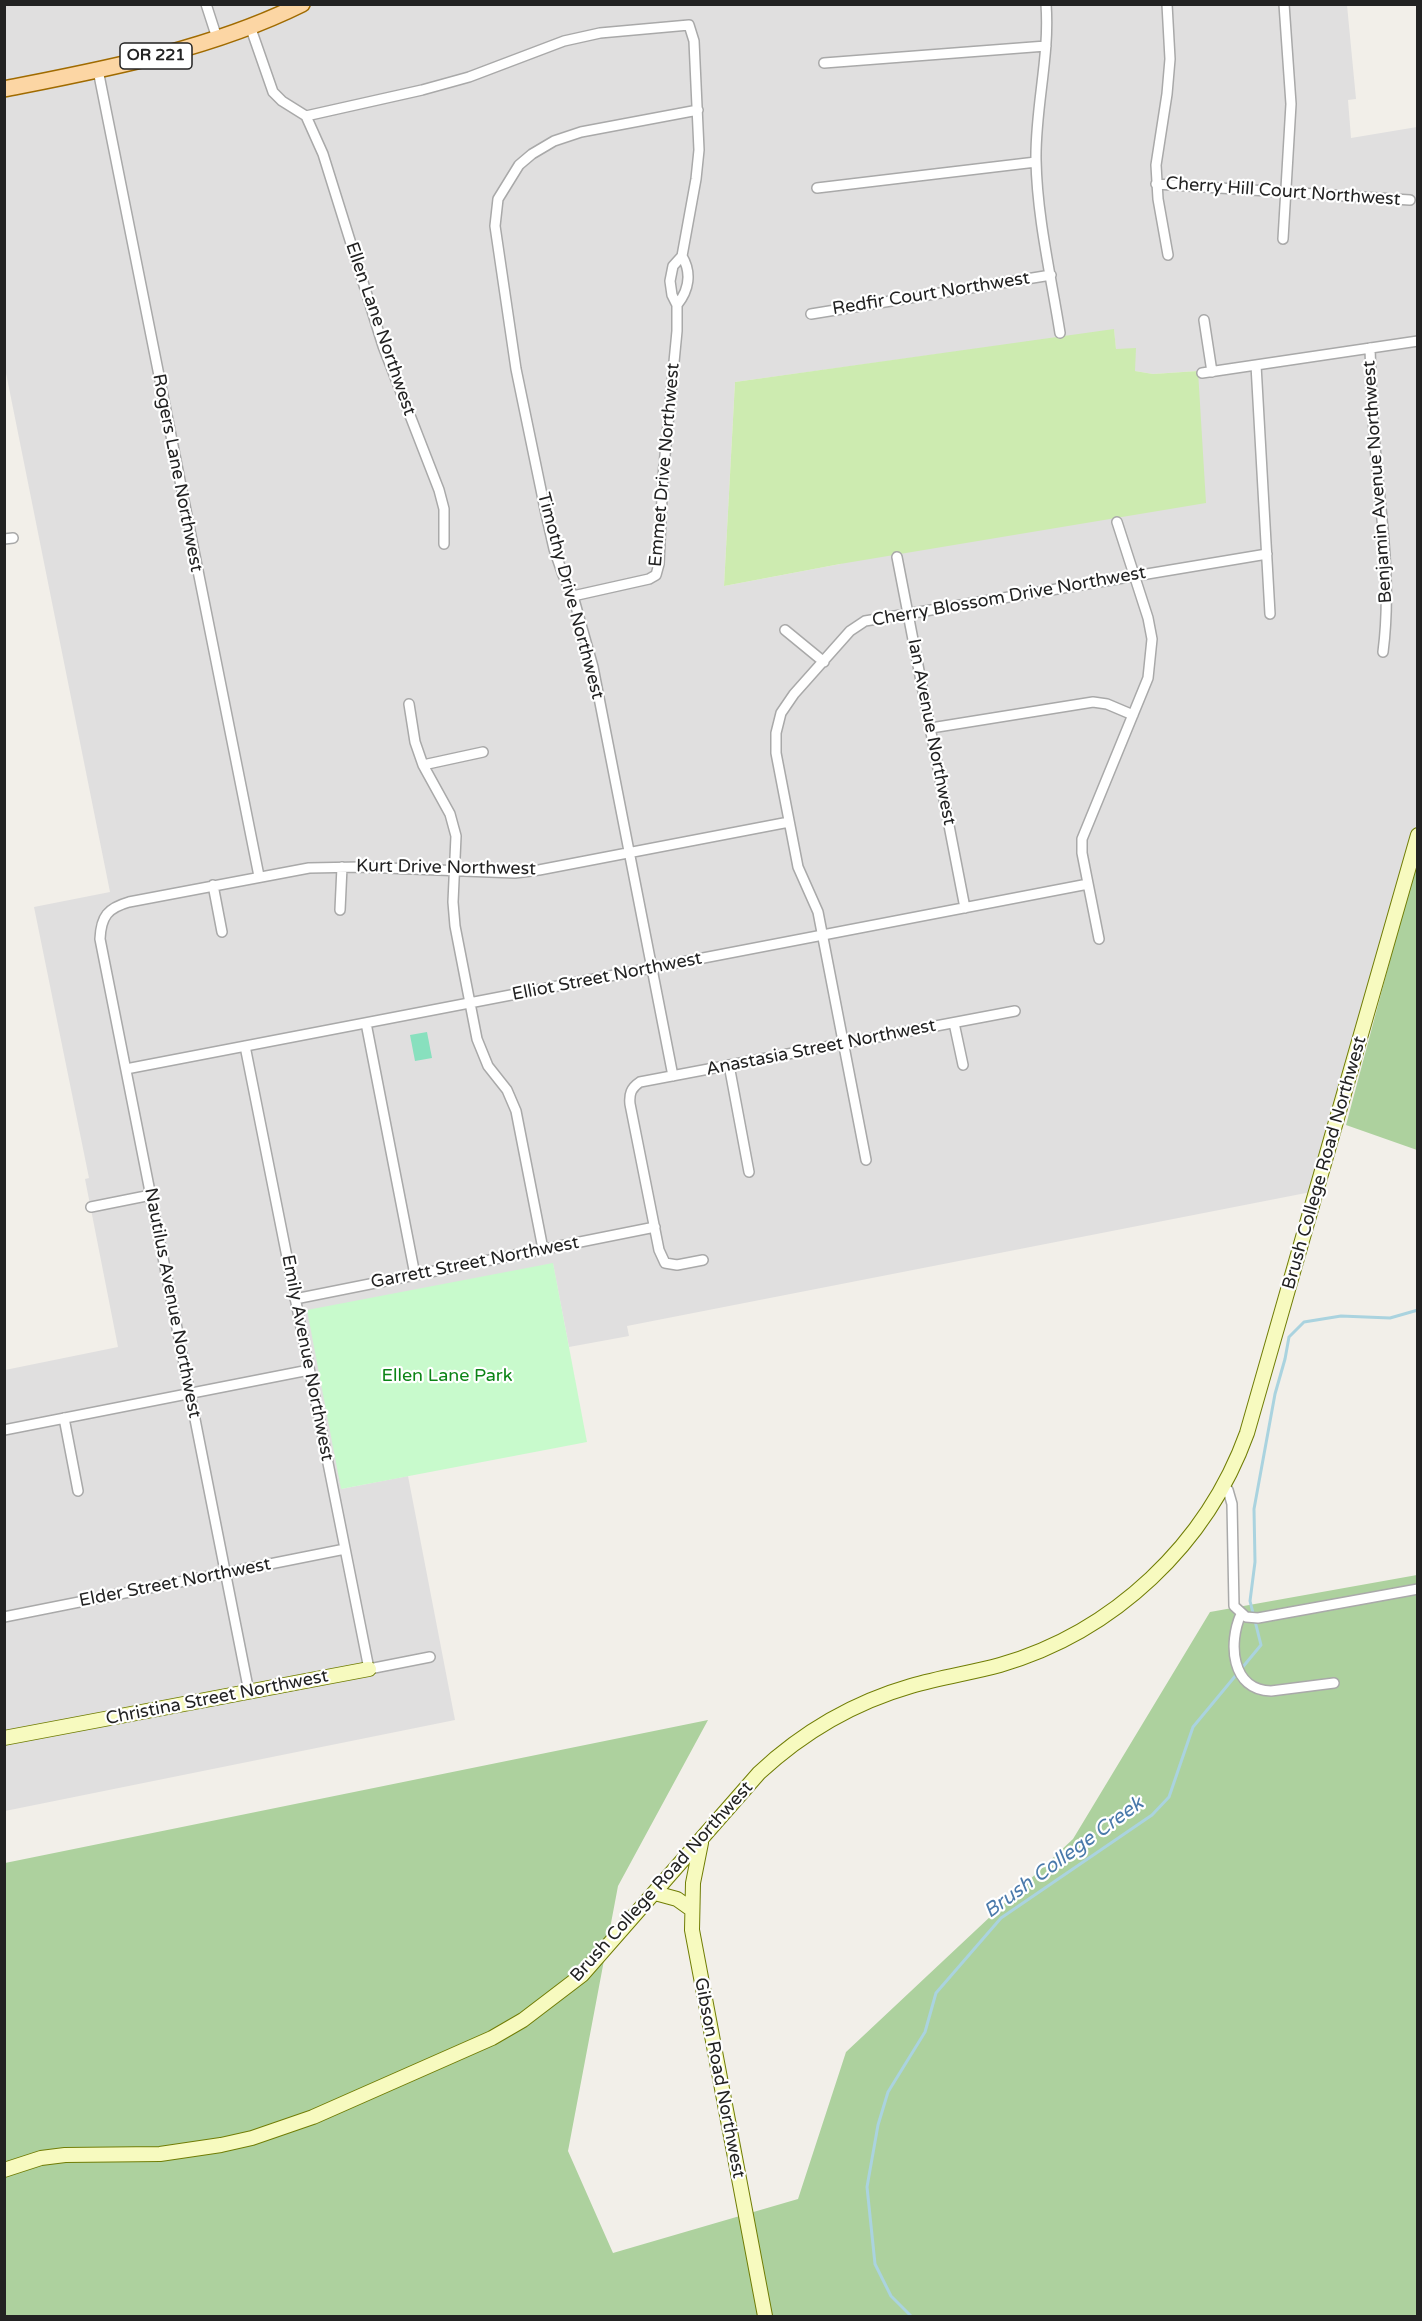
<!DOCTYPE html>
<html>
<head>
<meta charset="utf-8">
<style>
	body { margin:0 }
	#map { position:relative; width:1422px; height:2321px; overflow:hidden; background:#f2efe9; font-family:"Varela Round",sans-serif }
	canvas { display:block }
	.frame { position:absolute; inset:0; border:6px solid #222; pointer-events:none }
</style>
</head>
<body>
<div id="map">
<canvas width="1422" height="2321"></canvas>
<div class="frame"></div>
</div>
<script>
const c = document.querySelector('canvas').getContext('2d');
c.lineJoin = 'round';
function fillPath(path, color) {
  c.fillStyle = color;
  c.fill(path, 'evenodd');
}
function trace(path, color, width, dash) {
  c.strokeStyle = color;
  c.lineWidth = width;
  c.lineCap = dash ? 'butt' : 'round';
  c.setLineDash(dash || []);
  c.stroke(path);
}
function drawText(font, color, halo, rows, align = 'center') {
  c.font = font + ' "Varela Round",sans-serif';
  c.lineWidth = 4.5;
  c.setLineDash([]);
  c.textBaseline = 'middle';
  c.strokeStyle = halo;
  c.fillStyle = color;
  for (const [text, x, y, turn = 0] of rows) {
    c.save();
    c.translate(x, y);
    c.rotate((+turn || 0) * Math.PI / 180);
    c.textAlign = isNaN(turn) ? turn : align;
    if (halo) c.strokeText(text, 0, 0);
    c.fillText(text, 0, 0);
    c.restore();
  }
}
const residential = new Path2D(`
	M5,5H1347L1356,99L1348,100L1351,138L1417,127L1418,818L1311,1192L627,1326L629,1336L569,1347L553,1264L341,1489L408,1476L455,1720L5,1811V1370L118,1347L85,1179L89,1178L34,907L110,892L5,368ZM1114,330L1116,350L1135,371L1153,374L1198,371L840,564L724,586L735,382Z`);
const grass = new Path2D(`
	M1114,329L1116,349L1136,348L1135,371L1153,374L1198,371L1206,503L840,564L724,586L735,382Z`);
const forest = new Path2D(`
	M1417,859V1150L1346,1125Z
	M1417,1575V2316H5V1863L708,1720L618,1886L568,2151L613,2253L798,2199L846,2052L1073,1839L1210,1612Z`);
const park = new Path2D(`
	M553,1263L587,1442L341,1489L307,1310Z`);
const pitch = new Path2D(`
	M427,1032L432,1058L415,1061L410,1035Z`);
const stream = new Path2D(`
	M911,2316L891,2296L875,2264L867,2187L878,2125L888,2092L925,2032L936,1993L1001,1918L1152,1815L1169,1797L1193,1727L1261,1645L1250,1601L1255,1562L1254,1509L1275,1394L1285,1359L1289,1337L1304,1322L1341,1316L1390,1318L1418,1310`);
const street = new Path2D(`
	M206,4L217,38
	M1046,4C1050,57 1035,108 1036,160C1037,217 1051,276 1060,333
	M1167,4L1170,59L1167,94L1156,165L1158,199L1168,255
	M250,26L273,92L282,101L306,116L422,90L469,77L564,41L600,33L689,25L694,41L699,150L696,179L682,256L673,266L670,281L672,295L677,305V331L663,476L659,564L656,575L649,579L573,596
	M824,63L1046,46
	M98,70L259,876
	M306,116L323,154L383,346L439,490L444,509V544
	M1156,184L1410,200
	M817,188L1036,162
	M1283,239L1291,104L1284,4
	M677,305C689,290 692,273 682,256
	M811,314L1051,275
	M1204,320L1212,372
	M1370,348C1371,388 1373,428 1377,468C1383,530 1391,590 1383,652
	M1256,365L1270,614
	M1202,373L1418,341
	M4,539L13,538
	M897,557L965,908
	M785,630L824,662
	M409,704L415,742L423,765L450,814L456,836L453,902L455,926L477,1039L488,1066L507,1090L516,1111L543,1249
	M931,728L1093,702L1107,704L1133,715
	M423,765L483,752
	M213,885L222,932
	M340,910L342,867
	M1099,939L1082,853V839L1148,678L1152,639L1148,618L1117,522
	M366,1023L415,1275
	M954,1023L963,1065
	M245,1046L369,1669L430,1657
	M729,1065L749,1172
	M126,1069L1088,884
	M673,1076L593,667L573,596L563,575L554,549L546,514L516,369L495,226L498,199L519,165L532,154L554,141L581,132L698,110
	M866,1160L818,912L798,867L776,753V733L781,713L794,694L850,631L865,621L1267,554
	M91,1207L151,1195
	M703,1260L677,1265L665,1263L659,1250L630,1104C629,1094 631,1088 640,1082L1015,1011
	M295,1299L655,1227
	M64,1418L78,1491
	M4,1430L309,1370
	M1223,1487L1228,1490L1232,1504L1234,1606L1246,1617L1258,1618L1418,1589
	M1241,1614C1228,1643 1231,1690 1271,1691L1334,1683
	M4,1617L345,1549
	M249,1692L100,939C101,916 108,908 129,902L309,868L361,867L515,873L539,870L789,822`);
const secondary = new Path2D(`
	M4,1738L369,1669
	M701,1843L693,1883L692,1930L765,2316
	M655,1893L677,1899L691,1909
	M4,2170L41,2158L65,2155L160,2154L221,2145L252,2138L313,2117L492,2038L523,2020L582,1975L759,1773C803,1732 852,1703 911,1686C941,1677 971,1673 1000,1665C1114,1632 1207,1544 1247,1433L1418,835`);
const primary = new Path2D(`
	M4,89C105,69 209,50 302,4`);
const shields = [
	[156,56,72]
];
const shieldNames = [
	["OR 221",156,56]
];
const streetNames = [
	["Cherry Hill Court Northwest",1283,192,4],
	["Redfir Court Northwest",931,294,-9],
	["Ellen Lane Northwest",380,329,71],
	["Emmet Drive Northwest",665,465,-85],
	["Rogers Lane Northwest",177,473,79],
	["Benjamin Avenue Northwest",1378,482,-94],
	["Timothy Drive Northwest",570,596,75],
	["Cherry Blossom Drive Northwest",1009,597,-10],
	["Ian Avenue Northwest",931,732,79],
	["Kurt Drive Northwest",446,868,1],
	["Elliot Street Northwest",607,977,-11],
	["Anastasia Street Northwest",821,1048,-11],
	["Brush College Road Northwest",1325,1163,-74],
	["Garrett Street Northwest",475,1263,-11],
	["Nautilus Avenue Northwest",172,1303,79],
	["Emily Avenue Northwest",307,1358,79],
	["Elder Street Northwest",175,1583,-11],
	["Christina Street Northwest",217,1698,-11],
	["Brush College Road Northwest",662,1882,-48],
	["Gibson Road Northwest",719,2078,79]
];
const parkNames = [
	["Ellen Lane Park",447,1376]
];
const waterNames = [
	["Brush College Creek",1064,1858,-36]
];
fillPath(residential, '#e0dfdf');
fillPath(grass, '#cdebb0');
fillPath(forest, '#add19e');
fillPath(park, '#c8facc');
fillPath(pitch, '#88e0be');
trace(stream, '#aad3df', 3);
trace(street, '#a9a9a9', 12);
trace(secondary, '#707d05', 16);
trace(primary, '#a06b00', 18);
trace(street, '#fff', 9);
trace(secondary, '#f7fabf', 14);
trace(primary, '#fcd6a4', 15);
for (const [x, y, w] of shields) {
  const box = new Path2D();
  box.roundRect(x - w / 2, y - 13, w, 26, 4.5);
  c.fillStyle = '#fff';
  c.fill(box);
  trace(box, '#222', 1.5);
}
drawText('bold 16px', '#222', null, shieldNames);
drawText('18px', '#222', '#fff', streetNames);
drawText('18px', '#0c8416', '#fff', parkNames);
drawText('italic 20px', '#4a7aab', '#fff', waterNames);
</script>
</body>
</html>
